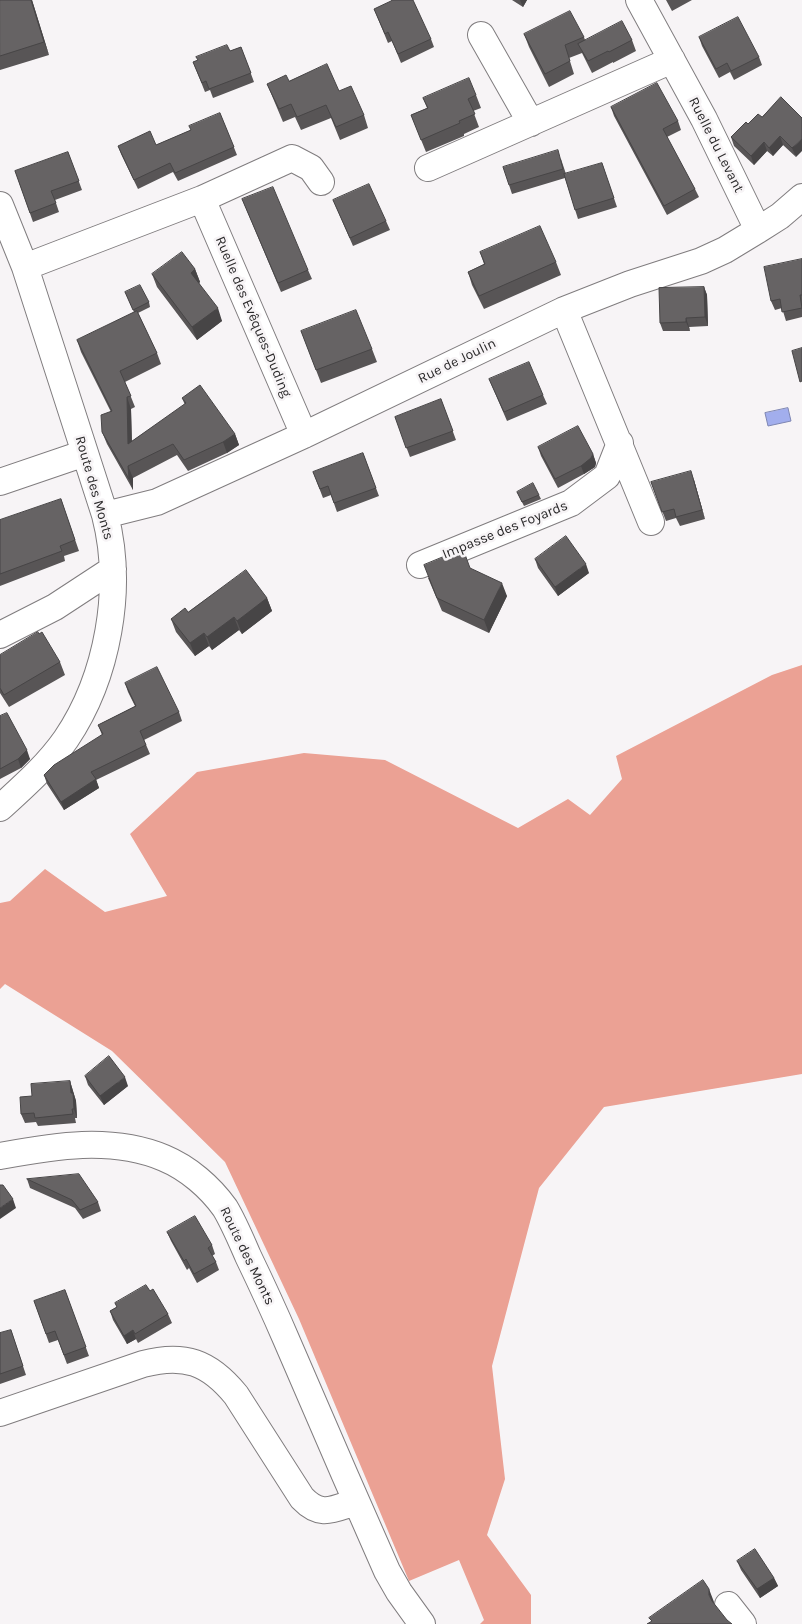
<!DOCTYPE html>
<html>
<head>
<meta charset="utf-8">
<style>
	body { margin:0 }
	canvas { display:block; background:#f7f4f6 }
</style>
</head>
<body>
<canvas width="802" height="1624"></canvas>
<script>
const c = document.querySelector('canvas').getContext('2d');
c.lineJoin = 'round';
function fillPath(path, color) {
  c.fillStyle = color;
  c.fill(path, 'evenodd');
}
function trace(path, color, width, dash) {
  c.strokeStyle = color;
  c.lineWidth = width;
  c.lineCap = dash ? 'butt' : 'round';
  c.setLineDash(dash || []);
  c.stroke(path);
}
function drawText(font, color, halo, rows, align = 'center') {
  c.font = font + ' Karla,sans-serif';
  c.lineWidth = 5;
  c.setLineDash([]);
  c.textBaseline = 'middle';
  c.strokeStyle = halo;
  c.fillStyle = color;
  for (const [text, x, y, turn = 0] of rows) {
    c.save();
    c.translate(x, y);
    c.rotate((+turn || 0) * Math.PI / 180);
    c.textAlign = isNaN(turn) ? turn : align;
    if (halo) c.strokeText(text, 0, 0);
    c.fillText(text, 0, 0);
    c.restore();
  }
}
const forest = new Path2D(`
	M802,665V1074L604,1107L539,1188L492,1366L505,1479L487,1535L531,1595V1624H480L484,1620L459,1560L409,1581L299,1319L225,1162L112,1051L5,984L0,989V903L10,901L45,869L105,912L167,896L130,834L197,772L304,753L385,760L518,828L568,799L590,815L622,779L616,756L772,675Z`);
const water = new Path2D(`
	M788,408L791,421L768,426L765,413Z`);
const street = new Path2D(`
	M639,0L704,119L758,230
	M481,35L531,123
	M428,168L672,60
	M202,199L304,435
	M0,205L25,267L105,515C124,588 108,677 66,739C48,765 23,787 0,808
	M25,267L202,199L292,158L311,168L321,182
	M564,310L651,522
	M0,482L85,453
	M105,515L157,502L304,435L564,310L630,284L701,261L725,250L758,230L780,216L802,197
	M420,565L571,503L607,476L620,443
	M0,635L55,607L113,569
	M0,1156C54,1146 111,1136 164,1158C188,1168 210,1187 225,1208C234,1223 241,1240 248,1256C261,1283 274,1311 286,1339C319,1416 353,1494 387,1571L399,1592L422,1624
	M0,1413L143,1364C184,1353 209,1362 236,1395L302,1498C321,1518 333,1509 356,1502
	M728,1605L743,1624`);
const wall = new Path2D(`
	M0,0H32L49,55L0,70Z
	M512,0H527L523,7Z
	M666,0H692L672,11Z
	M374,9L431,39L434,47L401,63L392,41L388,43Z
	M524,34L584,37L585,40H632L636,51L613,63V62L592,73L582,53L569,58L574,74L549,87L529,47Z
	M699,37L759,57L762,65L734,80L730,72L719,78L702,46Z
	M241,47L254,82L213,98L210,90L205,92L193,62L230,51Z
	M289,81L339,91L364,115L368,128L340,140L331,118L301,130L295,117L283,122L267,84Z
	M476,95L481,108L473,111L479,127L464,134V136L426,152L411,115L427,108L423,98Z
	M781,97L796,157L783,145L773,156L767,151L754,165L734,146L731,137L748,124L762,117Z
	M611,107L678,121L681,130L667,137L695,189L699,197L667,215L614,116Z
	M220,113L237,155L178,181L173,172L138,189L121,154L118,146L156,145L191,130Z
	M68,152L82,190L55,200L59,212L33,222L15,171Z
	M561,159L566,174L602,163L617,207L578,219L565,178L512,194L509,185Z
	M242,199L308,270L312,279L281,292Z
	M333,200L386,221L390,230L353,246Z
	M480,252L556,262L561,275L484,309L472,285L468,272L484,264Z
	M802,259V317L786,321L782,308L775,310L771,301Z
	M195,269L200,282L199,283L222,321L197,340L157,287L152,274Z
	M704,287L707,295L708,326L689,327L690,331H663L660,323Z
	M125,292L149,302L150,307L138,313L157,353L161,364L125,382L135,407L131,409L132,441L185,405L182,398L235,434L239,445L227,453L188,471L177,455L133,478V490L107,444L102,432L111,412L81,352L77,340L134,312Z
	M301,331L372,349L377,362L321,383Z
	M489,379L543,395L547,404L507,421Z
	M441,399L456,440L410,457L395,417Z
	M538,447L593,454L596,463L595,467L584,474L558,488L541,456Z
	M363,453L379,496L337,512L331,495L323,498L313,472Z
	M694,480L705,519L680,526L676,518L666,521L651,482Z
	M517,492L539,495L541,499L524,506Z
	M61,499L79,551L64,556L65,561L0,586V520Z
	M535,559L589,573L558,596L538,568Z
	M470,568L507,596L489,633L442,611L428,578Z
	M267,598L272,611L242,634L239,630L212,650L209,646L195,656L176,632L171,619L188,612Z
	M0,655L60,662L65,675L9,707L0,693Z
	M125,683L179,712L182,721L144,740L150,754L96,780L99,788L64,810L47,784L44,775L102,735L98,725L135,706L128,692Z
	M0,716L30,759L21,768L0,779Z
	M85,1076L128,1086L104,1105L88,1085Z
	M70,1081L76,1101L77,1118H75L76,1123L38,1126L36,1122L25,1123L21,1114L32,1096Z
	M27,1179L98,1202L101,1211L83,1219L75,1208L30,1188Z
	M167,1232L212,1245L215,1254L212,1256L216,1262L219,1270L197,1283L189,1268L187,1270L171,1241Z
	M65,1290L89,1356L67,1364L58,1340L49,1343L34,1301Z
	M150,1291L168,1314L172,1323L138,1343L136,1339L127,1344L113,1320L110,1311L117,1307L115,1303Z
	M11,1330L26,1375L0,1384V1333Z
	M737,1561L774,1578L778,1586L760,1598L741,1570Z`);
const shadedWall = new Path2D(`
	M31,0H32L49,55L44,42Z
	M520,0H527L523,7Z
	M780,136L783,145L773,156L769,148Z
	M802,139V151L796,157L792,148Z
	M764,142L767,151L754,165L751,156Z
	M195,269L200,282L196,286L191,273Z
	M704,287L707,295L708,326L705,317Z
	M218,308L222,321L197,340L192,327Z
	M686,318L689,327L690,331L686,322Z
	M127,397L131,409L132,456L128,444Z
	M235,434L239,445L227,453L223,442Z
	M593,454L596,463L595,467L584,474L581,466Z
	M128,466L133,478V490L129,479Z
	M691,471L694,480L705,519L702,510Z
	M586,564L589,573L558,596L555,587Z
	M502,583L507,596L489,633L484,620Z
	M267,598L272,611L242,634L237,621Z
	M234,617L239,630L212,650L207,637Z
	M204,633L209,646L195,656L190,643Z
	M27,750L30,759L21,768L18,759Z
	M96,779L99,788L64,810L61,802Z
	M125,1077L128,1086L104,1105L100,1096Z
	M70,1081L76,1101L77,1118L74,1109L71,1093Z
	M13,1199L16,1208L0,1219V1208Z
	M133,1330L136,1339L127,1344L124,1336Z
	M774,1578L778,1586L760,1598L757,1589Z
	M709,1589L714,1602L713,1608L709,1595Z`);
const building = new Path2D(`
	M0,0H31L44,42L0,56Z
	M392,0H413L431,39L398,54L388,32L385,34L374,9L391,1Z
	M570,11L584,37L565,45L570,61L545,74L524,34Z
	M738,17L759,57L731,71L727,63L716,69L699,37Z
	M622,21L632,40L609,52L608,51L588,61L578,44Z
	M227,45L230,51L241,47L251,73L209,89L206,81L202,83L193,62L198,60L196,57Z
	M327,64L339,91L351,86L364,115L336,127L326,105L297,117L291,104L279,109L267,84L286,75L289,81Z
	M469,78L476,95L468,99L475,114L459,121L460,123L421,140L411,115L428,108L423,98Z
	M657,83L678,121L663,129L695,189L664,206L611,107Z
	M781,97L802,118V139L792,148L780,136L769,148L764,142L751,156L731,137L746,122L748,124L758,114L762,117Z
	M220,113L234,147L175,173L170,163L134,180L118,146L150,131L156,145L191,130L189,126Z
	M558,150L563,169L509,185L503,167Z
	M68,152L79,181L51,191L56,203L30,213L15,171Z
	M602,163L614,198L575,210L564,174Z
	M369,184L386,221L350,238L333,200Z
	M273,187L308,270L278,283L242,199Z
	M540,226L556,262L479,296L468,272L485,264L480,252Z
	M182,252L195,269L191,273L218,308L192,327L152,274Z
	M802,259V295H800L802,308L782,312L780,299L771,301L764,267Z
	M140,285L149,302L133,310L125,292Z
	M704,287L705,317L686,318V322L660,323L659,288Z
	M356,310L372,349L316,370L301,331Z
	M137,311L157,353L120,371L131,396L127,397L128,444L186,403L182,398L200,385L235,434L223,442L184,460L173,444L128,466L129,479L102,432L101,415L112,411L77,340Z
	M802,348V381L800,382L792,351Z
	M529,362L543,395L504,412L489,379Z
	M441,399L453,431L406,448L395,417Z
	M578,426L593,454L591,458L581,466L555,479L538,447Z
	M363,453L376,488L334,503L328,486L320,489L313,472Z
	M691,471L702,510L676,517L674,509L662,512L651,482Z
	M533,483L539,495L522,502L517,492Z
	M61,499L75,540L60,546L62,551L0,574V520Z
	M566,536L586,564L555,587L535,559Z
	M463,549L470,568L502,583L484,620L437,598L424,565Z
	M246,570L267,598L237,621L234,617L207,637L204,633L190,643L171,619L185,608L188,612Z
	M38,632L39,634L42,632L60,662L4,695L0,688V655Z
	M157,667L179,712L140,731L146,745L91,772L96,779L61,802L44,775L54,765L103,734L98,725L136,706L125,683Z
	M7,713L27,750L18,759L0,769V716Z
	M109,1056L125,1077L100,1096L85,1076Z
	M70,1081L71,1093H73L74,1109H72L73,1114L35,1118L34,1113L21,1114L20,1097L32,1096L31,1084Z
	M79,1174L98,1202L80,1210L72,1200L27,1179Z
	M0,1185H3L13,1199L0,1208Z
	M195,1216L212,1245L208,1248L216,1262L194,1274L186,1259L184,1261L167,1232Z
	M146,1285L150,1291L153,1289L168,1314L135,1334L133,1330L124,1336L110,1311L117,1307L115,1303Z
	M65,1290L86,1347L64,1355L55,1331L46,1334L34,1301Z
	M11,1330L23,1366L0,1374V1333Z
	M755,1549L774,1578L757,1589L737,1561Z
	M703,1580L709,1589V1595L712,1601L727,1620L732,1624H647L652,1621L649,1618Z`);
const streetNames = [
	["Ruelle du Levant",716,145,63],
	["Ruelle des Evêques-Duding",253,317,67],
	["Rue de Joulin",457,361,-26],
	["Route des Monts",94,488,74],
	["Impasse des Foyards",505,530,-22],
	["Route des Monts",247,1256,64]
];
fillPath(forest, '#eba194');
fillPath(water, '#a2aeed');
trace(water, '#7e86b2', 1);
trace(street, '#807d7f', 28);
trace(street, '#fff', 26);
fillPath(wall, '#585556');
fillPath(shadedWall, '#474546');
fillPath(building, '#666364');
trace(building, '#474546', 1);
drawText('14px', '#2a292a', '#f7f4f6', streetNames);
</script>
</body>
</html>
